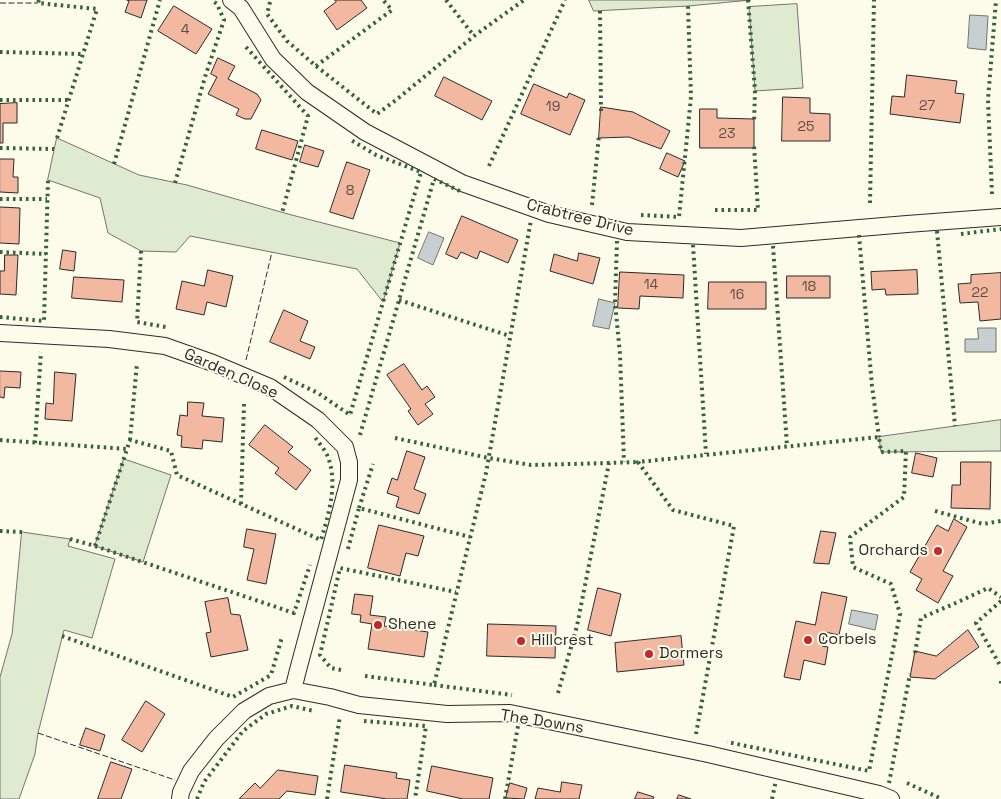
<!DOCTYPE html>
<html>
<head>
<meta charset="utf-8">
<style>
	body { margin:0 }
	canvas { display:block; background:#fdfbea }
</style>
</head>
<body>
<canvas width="1001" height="799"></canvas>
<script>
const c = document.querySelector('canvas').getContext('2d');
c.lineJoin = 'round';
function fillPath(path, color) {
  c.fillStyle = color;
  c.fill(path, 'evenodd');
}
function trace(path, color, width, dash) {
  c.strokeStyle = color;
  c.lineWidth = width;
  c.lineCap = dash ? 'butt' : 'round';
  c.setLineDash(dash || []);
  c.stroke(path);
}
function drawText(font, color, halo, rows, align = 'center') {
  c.font = font + ' "Space Grotesk",sans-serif';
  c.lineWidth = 4;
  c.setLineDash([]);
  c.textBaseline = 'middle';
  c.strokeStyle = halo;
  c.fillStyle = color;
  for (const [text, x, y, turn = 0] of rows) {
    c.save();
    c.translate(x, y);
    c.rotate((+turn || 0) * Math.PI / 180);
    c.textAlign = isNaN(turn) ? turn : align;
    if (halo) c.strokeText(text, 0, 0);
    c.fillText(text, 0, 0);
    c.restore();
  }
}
const green = new Path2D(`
	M589,0H751L688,6L594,11Z
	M797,4L803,88L755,91L749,7Z
	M57,138L139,175L187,185L288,214L400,243L383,302L357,269L190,236L176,252L141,251L108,233L100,198L48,180Z
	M1001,420V451L881,452L879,437Z
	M124,459L171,475L143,562L95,546Z
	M22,532L70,539L68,546L115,559L92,638L64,630L38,733L35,754L19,799H0V677L12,634Z`);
const water = new Path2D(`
	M970,15L988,16L986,50L968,48Z
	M429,232L444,238L433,265L418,258Z
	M599,299L615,303L609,329L593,326Z
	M978,328H996V352H965V339H978Z
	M852,610L878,615L875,630L849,624Z`);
const building = new Path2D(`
	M127,0H147L141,18L125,12L129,1Z
	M335,0H361L367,8L337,30L324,11L336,2Z
	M174,6L212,29L196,54L158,31Z
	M218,58L235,66L228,79L257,94L261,100L251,119H245L236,115L239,109L208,94L217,77L211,74Z
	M907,75L957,81L955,93L964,94L960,123L890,114L892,96L904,97Z
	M444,77L492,101L482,120L435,96Z
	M534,84L567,98L569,93L585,100L570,135L521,114Z
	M783,97L810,98V113L830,114V141H782Z
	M17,103V123H3V143H0V104Z
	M601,107L633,112L670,131L661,149L629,137L599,138Z
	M700,109H717V118L754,119V148H700Z
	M262,130L298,141L292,160L256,149Z
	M305,145L324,151L318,167L300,162Z
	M667,153L685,161L678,177L660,169Z
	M0,159H14L13,177H18V193L0,192Z
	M347,162L370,170L353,219L330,212Z
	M0,207L20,208L19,244L0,243Z
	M462,216L518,240L508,263L480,251L477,259L461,252L457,259L446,254Z
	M63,250L76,252L74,271L60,269Z
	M579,253L600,258L593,284L550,271L554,254L577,261Z
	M5,255H18L16,295L0,294V271H4Z
	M208,270L233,276L226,307L207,302L204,315L176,309L182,281L204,286Z
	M917,270L918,294L886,295L885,289L872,290L871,272Z
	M620,272L684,275L683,298L640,296L639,309L618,308Z
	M1001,273V319L980,321L978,302L960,303L958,284L971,283V275Z
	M787,276H830V298H787Z
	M74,277L124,280L122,302L72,298Z
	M709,282H766V309H708Z
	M284,310L308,321L300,341L315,347L310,359L270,342Z
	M404,364L422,390L427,386L435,397L425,404L433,414L418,425L408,411L411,409L387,375Z
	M0,371L21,372L20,388L5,387L4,398L0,397Z
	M55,372L76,374L72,421L45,419L46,403L53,404Z
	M188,402L204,403L202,416L224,418L222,442L203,440L202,449L181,447L182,436L177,435L180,415L187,416Z
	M265,425L293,447L288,452L311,470L296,490L275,473L279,468L249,445Z
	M407,451L425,457L414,489L426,494L419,514L396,507L399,497L387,493L392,478L397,480Z
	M916,453L937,458L933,477L912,473Z
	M961,462H991L990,509L951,508L952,485H960Z
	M954,519L967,527L943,571L953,576L938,603L916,590L922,579L910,572L937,525L948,531Z
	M379,525L424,536L418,556L406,553L400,576L368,568Z
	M247,529L276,534L266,584L247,580L254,549L244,547Z
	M821,531L836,533L829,564L814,563Z
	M598,588L621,594L611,636L588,630Z
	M822,592L847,597L839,635L825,632L822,646L828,647L825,665L804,660L800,680L784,677L796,621L815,625Z
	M355,594L373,596L370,615L386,617L384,626L428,632L424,657L368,649L372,624L360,622L361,615L352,614Z
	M228,598L231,614L240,615L248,650L211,657L206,633L211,632L205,602Z
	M488,624L556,626L555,658L487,656Z
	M968,630L979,647L935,679L910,677L915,651L936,656Z
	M681,636L684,665L617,672L615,643Z
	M146,701L165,714L142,752L122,740Z
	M86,728L105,735L100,751L80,745Z
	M111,762L132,769L121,799H98Z
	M345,765L397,773L396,778L410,780L407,799H387L341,792Z
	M432,766L493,778L489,799H463L427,791Z
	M278,770L318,776L315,795L287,791L279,799H239L255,783L260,788Z
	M562,782L582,785L579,799H535L538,788L560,792Z
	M510,783L527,788L524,799L506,798Z
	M638,792L654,797L653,799H635Z
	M679,795L691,799H677Z`);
const minor = new Path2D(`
	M231,0L241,8L273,59L307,92L365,132L462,183L549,214L627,232L741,238L907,224L1001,217
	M0,333L109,339L165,346L213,363L270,387L318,420L345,447L349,462V480L298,670L293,690
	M180,799L181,792L191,771L216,739L244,711L269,696L293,690L330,697L359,705L447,714L510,713L708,754L879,794L891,799`);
const hedge = new Path2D(`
	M39,0L38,3L97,9L57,138
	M446,0L474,36
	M748,0L755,91L754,123
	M270,2L267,14L287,41L316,66L377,114L396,100L474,36L524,0
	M600,11L601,111
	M246,47L308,116L282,213
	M0,52L83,54
	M316,66L392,10L383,0
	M0,100H69
	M0,148L54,149
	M114,164L160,0
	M489,166L565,0
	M175,183L205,77L224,20L217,4L212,0
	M992,194L988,100L996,0
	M0,199H47
	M870,203L874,0
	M592,205L599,135
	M715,210H758L754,145
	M641,215L679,217L691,97L688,6
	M937,231L955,426
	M961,234L1001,229
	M859,235L872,386L879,437
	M617,241L615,303L620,354L624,462
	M693,245L706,454
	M773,246L787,446
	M141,251L137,322L166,327
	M0,252L46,254
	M399,300L510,336
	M0,317L44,321L48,180
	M284,377L318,393L350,415L421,172L376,155L351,140
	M360,435L434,179L462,192
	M395,438L489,458L531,465L609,463
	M0,440L127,449
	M130,440L137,363
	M35,443L41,352
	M241,504L244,403
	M359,508L373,464
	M935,511L983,524L1001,521
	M0,531L22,532
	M70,539L95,546L294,613L310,565
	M95,546L130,440L171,451L177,475L321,540C329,513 338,484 328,457C325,450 319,443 315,437
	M348,549L359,508L470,537
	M1001,601L976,623L1001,667
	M62,636L233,697L271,675L282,637
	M915,653L921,618L958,602L988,588L1001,597
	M341,670L331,668L320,655L340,568L456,592
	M365,676L434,685L486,473L531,220
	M1001,681V684
	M434,685L512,695
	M558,693L577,626L609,463L638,462
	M364,721L426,726L415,799
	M696,734L734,526L673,510L638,462L879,437L881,452L906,451L904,497L850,537L853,567L891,584L900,614L869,771L727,742
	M889,783L910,674
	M907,783L942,799
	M197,799L204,782L243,731L266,714L292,706L314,711
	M327,799L340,716
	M505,799L518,726
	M772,799L776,780`);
const fence = new Path2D(`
	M0,3H38
	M246,360L272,252
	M38,733L175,780`);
const markers = [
	[938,551,5,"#c62828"],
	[378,625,5,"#c62828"],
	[808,640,5,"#c62828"],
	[521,641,5,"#c62828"],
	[649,654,5,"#c62828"]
];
const numberNames = [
	["4",185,30],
	["27",927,106],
	["19",553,107],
	["25",806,127],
	["23",727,134],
	["8",350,191],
	["14",651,285],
	["18",809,287],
	["22",980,293],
	["16",737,295]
];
const streetNames = [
	["Crabtree Drive",580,218,14],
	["Garden Close",231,374,24],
	["The Downs",542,722,9]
];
const poiNames = [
	["Orchards",928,551,"right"],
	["Shene",388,625],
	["Corbels",818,640],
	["Hillcrest",531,641],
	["Dormers",659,654]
];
fillPath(green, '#deebd1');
trace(green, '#74746e', 1);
fillPath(water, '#c7d0d0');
trace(water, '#74746e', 1);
fillPath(building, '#f2b8a0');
trace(building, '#2b2b2b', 1);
trace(minor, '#2b2b2b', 18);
trace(minor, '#fdfbea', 16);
trace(hedge, '#34623c', 4, [2.5, 4]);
trace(fence, '#2b2b2b', 1, [6, 2.5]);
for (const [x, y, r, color] of markers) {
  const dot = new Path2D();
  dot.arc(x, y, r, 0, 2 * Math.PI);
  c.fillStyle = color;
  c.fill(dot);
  trace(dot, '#fdfbea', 2);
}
drawText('14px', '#5d4e48', null, numberNames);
drawText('16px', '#2b2b2b', '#fdfbea', streetNames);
drawText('16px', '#2b2b2b', '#fdfbea', poiNames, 'left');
</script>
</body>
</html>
